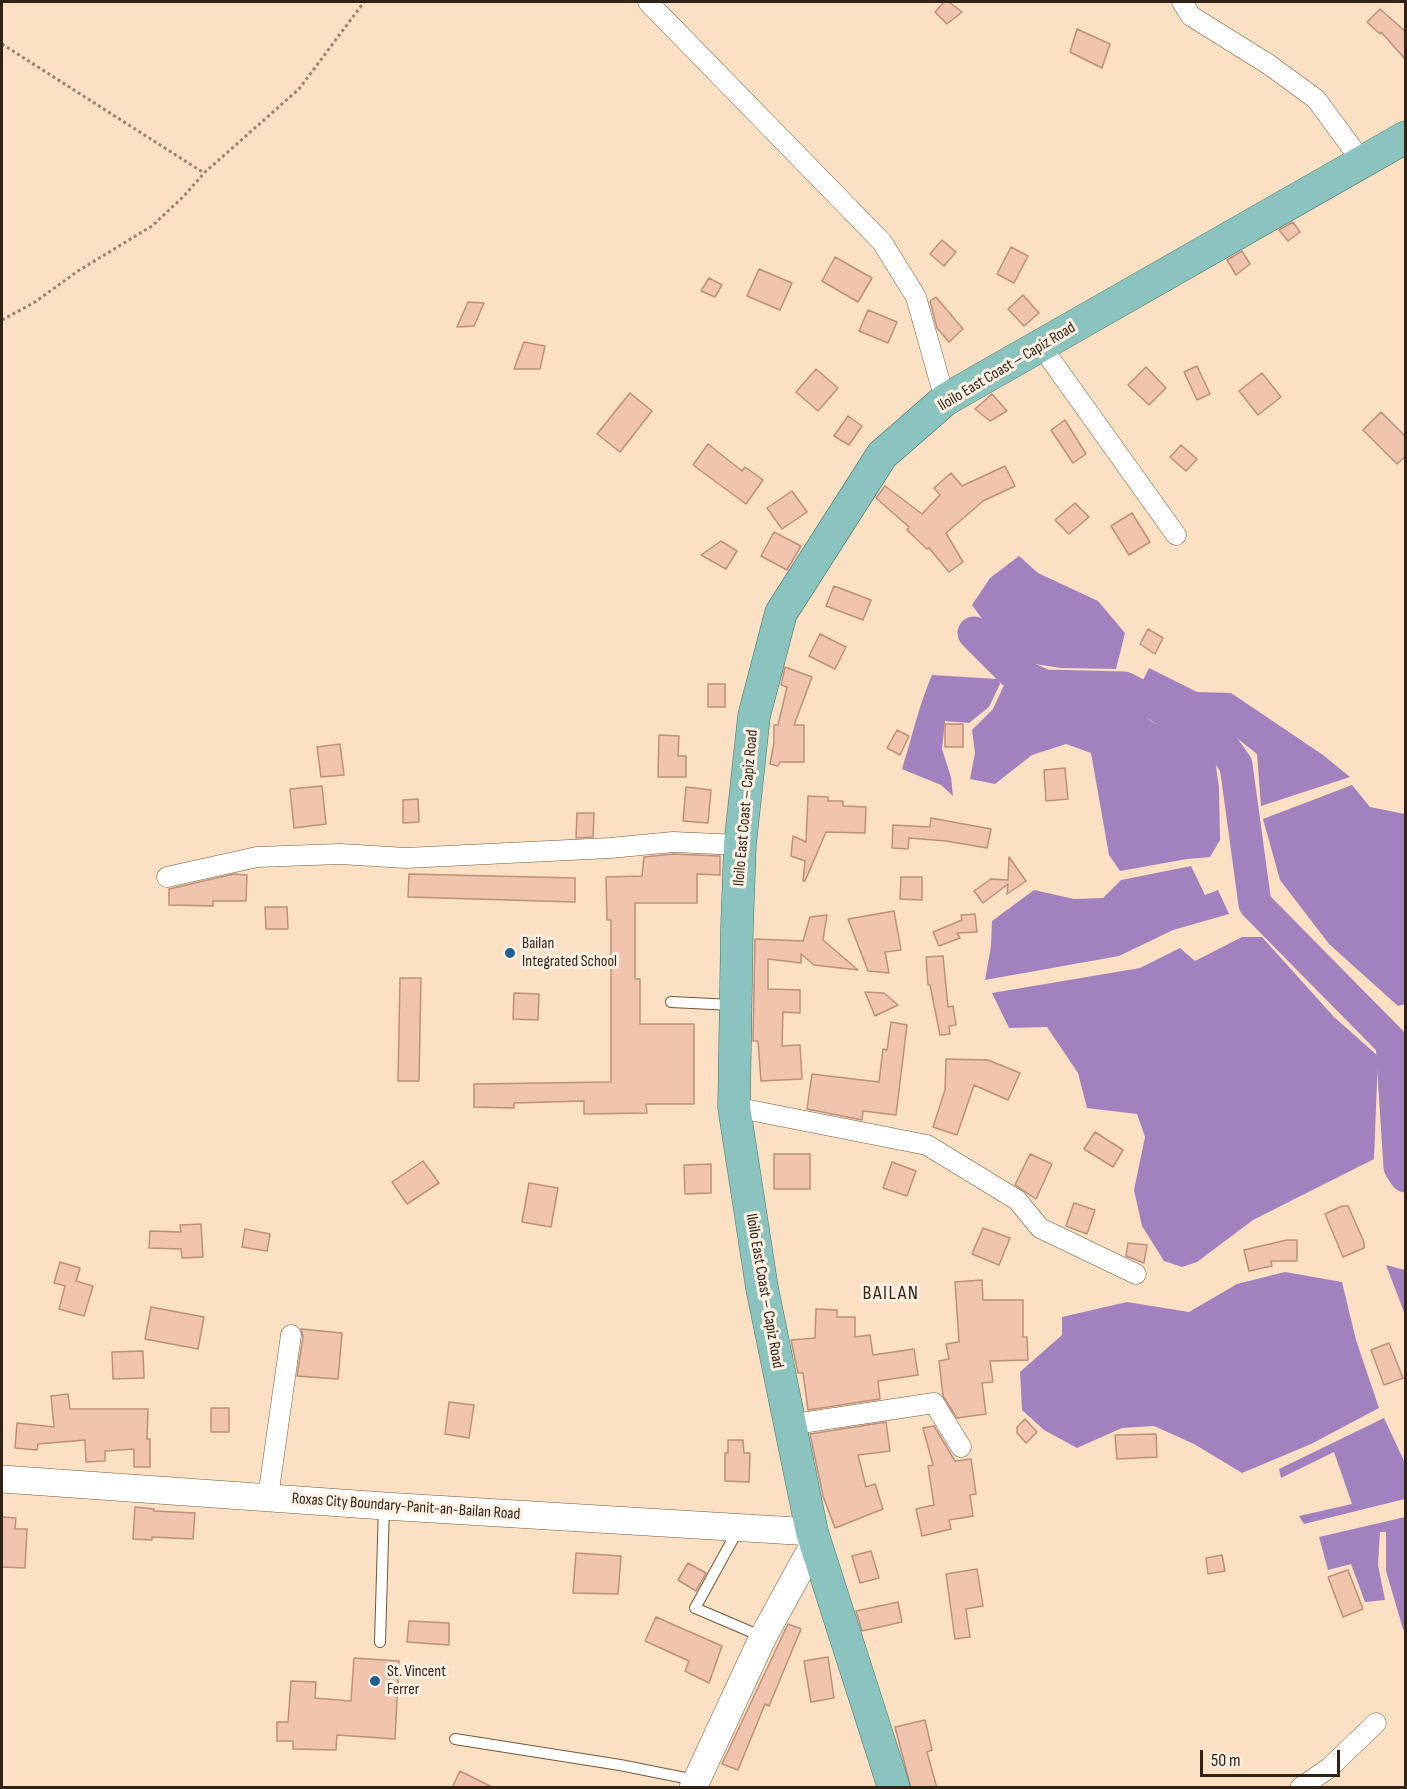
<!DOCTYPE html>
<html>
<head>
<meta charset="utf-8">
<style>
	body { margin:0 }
	#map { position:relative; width:1407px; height:1789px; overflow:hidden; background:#fbe0c4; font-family:"Sofia Sans Condensed",sans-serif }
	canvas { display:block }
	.frame { position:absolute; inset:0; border:3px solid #302316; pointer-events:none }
	.scale { position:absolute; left:1200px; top:1750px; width:140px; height:27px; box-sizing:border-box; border:3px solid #302316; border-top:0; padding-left:8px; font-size:18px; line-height:21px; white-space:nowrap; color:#302316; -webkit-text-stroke:4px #fef0e2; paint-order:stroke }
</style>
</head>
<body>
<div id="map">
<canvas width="1407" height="1789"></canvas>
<div class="frame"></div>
<div class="scale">50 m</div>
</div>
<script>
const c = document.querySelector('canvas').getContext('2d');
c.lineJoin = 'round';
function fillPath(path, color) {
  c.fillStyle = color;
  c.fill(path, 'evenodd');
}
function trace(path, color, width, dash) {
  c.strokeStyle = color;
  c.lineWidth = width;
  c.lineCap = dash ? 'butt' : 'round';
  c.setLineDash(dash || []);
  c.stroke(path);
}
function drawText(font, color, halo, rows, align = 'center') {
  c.font = font + ' "Sofia Sans Condensed",sans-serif';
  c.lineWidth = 6;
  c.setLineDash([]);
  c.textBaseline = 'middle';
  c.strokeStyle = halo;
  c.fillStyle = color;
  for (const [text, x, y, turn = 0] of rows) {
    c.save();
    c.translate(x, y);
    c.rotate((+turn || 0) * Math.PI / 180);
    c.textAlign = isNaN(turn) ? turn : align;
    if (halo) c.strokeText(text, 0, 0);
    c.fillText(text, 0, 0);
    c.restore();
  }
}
const water = new Path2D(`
	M1019,556L1038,573L1098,601L1125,633L1116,669L1061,668L1028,663L999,642L972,605L990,578Z
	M1149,668L1197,692L1231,693L1323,755L1350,777L1261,806L1257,754L1218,723L1175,704L1142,682Z
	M932,675L998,679L1000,684L989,707L969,723L945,721L942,749L951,777L953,796L941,785L902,769C912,737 919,705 932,675Z
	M1004,685L1053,700H1125L1151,721L1188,739L1215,759L1219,788L1220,840L1210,857L1187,859L1120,871L1109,855L1091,753L1066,744L1032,755L995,784L970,779L975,753L972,730L993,709Z
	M1352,785L1370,807L1405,814V1004L1398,1006L1329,944L1280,880L1263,819Z
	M1191,866L1205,895L1218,890L1229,914L1173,930L1119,956L985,980L991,946L992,921L1034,890L1074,899L1103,898L1121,880Z
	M1242,937H1262L1334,1017L1378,1056L1374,1159L1253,1220L1197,1262L1182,1267L1164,1261L1142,1226L1134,1190L1145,1137L1137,1114L1087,1108L1078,1073L1047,1027L1009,1028L992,993L1140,968L1180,948L1195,961Z
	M1386,1265L1405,1270V1315L1404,1312Z
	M1285,1272L1342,1282L1356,1340L1379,1408L1311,1444L1242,1473L1194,1444L1154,1426L1122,1428L1077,1448L1044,1430L1022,1410L1020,1372L1062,1335V1317L1127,1302L1189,1312L1237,1284Z
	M1384,1418L1405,1463V1499L1304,1524L1299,1516L1352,1504L1334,1452L1281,1478L1279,1469Z
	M1405,1517H1406L1405,1630L1403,1629L1386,1571V1532H1380L1378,1565L1385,1600L1365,1602L1351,1564L1328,1570L1319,1537Z`);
const river = new Path2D(`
	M974,633L1013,672L1045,686L1124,688L1154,703L1220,742L1236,765L1255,904L1392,1043L1400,1167L1406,1176`);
const building = new Path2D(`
	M944,2H949L962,12L947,24L935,12Z
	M1380,9L1406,32V60L1381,32L1380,34L1367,22Z
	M1077,29L1110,44L1102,68L1070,52Z
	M1293,222L1300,232L1288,241L1279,230Z
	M942,240L956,252L944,266L930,254Z
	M1011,247L1028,256L1014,283L997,274Z
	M1242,251L1250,264L1236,275L1227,260Z
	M835,257L872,278L858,302L822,281Z
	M759,269L792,283L780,310L747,296Z
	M709,278L722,285L715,297L701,291Z
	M1023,295L1039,313L1024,326L1008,309Z
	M936,297L963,329L949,342L937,328L930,301Z
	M468,302L484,303L474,326L457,327Z
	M868,310L897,322L888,343L859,331Z
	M524,342L545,346L540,369H514Z
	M1197,366L1210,394L1197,400L1184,372Z
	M1146,367L1166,388L1149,405L1128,385Z
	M816,369L838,388L818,411L796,392Z
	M1262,373L1281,397L1258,415L1239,391Z
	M630,393L652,411L620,452L597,434Z
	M992,394L1007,411L990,421L975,409Z
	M1381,412L1406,437V456L1397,464L1363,430Z
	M848,416L862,426L849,445L834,436Z
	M1065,420L1086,454L1073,463L1051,430Z
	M708,444L742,471L745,467L763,480L746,504L693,465Z
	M1181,445L1197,459L1186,471L1170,457Z
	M1005,466L1015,486L983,501L946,533L963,562L949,572L929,548L927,549L907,530L909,527L876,498L885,486L922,514L940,495L934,488L951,473L962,486Z
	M792,491L807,512L782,529L767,508Z
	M1075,503L1089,517L1069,534L1055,520Z
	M1132,513L1150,542L1129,555L1111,526Z
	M774,532L801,546L787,570L761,556Z
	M721,541L737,551L726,569L701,555Z
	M834,586L871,600L863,620L826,606Z
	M1148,629L1163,638L1155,654L1140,644Z
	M820,634L846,647L835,669L809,656Z
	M785,667L812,677L794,725H804V762H780L778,766L770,764L774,743V725H778L787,687L781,685Z
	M708,684H725V707H708Z
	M945,724H963V747H945Z
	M897,730L909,736L900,755L887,748Z
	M659,735L679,736L678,756H686V777H658Z
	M340,744L344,775L321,777L317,747Z
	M1065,768L1068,799L1046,801L1044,770Z
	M322,786L326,824L294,828L290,789Z
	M686,787L711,790L708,823L683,821Z
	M808,796L828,797V801H843V806L866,807L865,833L826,832L805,881H803L805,861L791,856L793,836L806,842Z
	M418,799L419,822L403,823V800Z
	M577,813H594L593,837L576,838Z
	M931,818L991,829L987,848L946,841L909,838L908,849L892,848L893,825L930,827Z
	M673,854L720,856V875L697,874V903H635V979H640V1024H694V1104H646L647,1113L584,1114V1101L514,1103V1108L474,1107V1084L611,1082V920H607L606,877L642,876L644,857Z
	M1009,857L1026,881L1007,894L1008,884L983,903L974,891L991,879L1008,880Z
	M234,874L247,875L246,901H213V906L169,905V889Z
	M409,874L575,878V902L408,897Z
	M901,877H922V900L900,899Z
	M265,907H287L288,929H266Z
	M894,911L901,950L885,952L889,973L868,971L848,919Z
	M975,914L977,932L957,933L960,938L939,946L933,932L962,920L961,915Z
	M827,915L823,940L858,970L814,965L801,954V963L768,959V989L800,990V1013L783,1012L782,1046L800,1045L802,1079L761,1081L758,1041H753L755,939L803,941L810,917Z
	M943,956L948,1007L953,1006L956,1025L949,1026L950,1034L940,1035L930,985H928L926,957Z
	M400,978H421L419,1081H398Z
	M865,992L884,993L898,1005L875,1016Z
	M514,993L539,994L538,1020L513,1019Z
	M891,1022L907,1025L896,1115L863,1111L862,1120L807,1109L812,1074L879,1082L883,1049L887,1050Z
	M946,1059L988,1060L1020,1073L1008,1100L974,1085L957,1135L933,1127L945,1090Z
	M1095,1132L1123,1150L1113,1167L1084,1149Z
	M774,1154H810V1189H774Z
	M1030,1154L1052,1164L1036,1199L1015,1185Z
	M423,1161L439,1183L407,1204L392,1182Z
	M892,1162L916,1171L907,1196L883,1188Z
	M711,1164V1193L685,1194L684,1165Z
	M529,1183L558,1188L551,1227L522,1222Z
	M1074,1203L1095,1210L1087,1234L1066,1226Z
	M1342,1206H1348L1364,1242V1248L1343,1257L1325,1214Z
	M201,1224L203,1257L182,1258L181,1249L149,1248L150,1231L181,1232L180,1225Z
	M983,1228L1010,1238L999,1265L972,1254Z
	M245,1229L270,1234L267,1251L242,1247Z
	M1287,1240H1297V1261H1271L1272,1266L1249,1271L1244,1250Z
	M1128,1243L1147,1245L1144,1263L1126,1256Z
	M60,1262L80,1268L76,1281L93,1286L84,1316L59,1309L65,1286L54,1283Z
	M982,1280L983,1300H1023V1337H1027L1028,1360L990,1361L993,1382L982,1383L986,1414L957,1418L943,1396L939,1361L949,1359L946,1344L959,1342L955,1282Z
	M151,1307L204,1317L198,1349L145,1339Z
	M816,1309L837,1310V1317H855V1337L870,1335L873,1355L914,1349L918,1375L878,1381L880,1399L808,1410L803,1373H798L791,1340L815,1338Z
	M301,1329L342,1333L338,1379L297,1376L303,1337Z
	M1389,1343L1403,1378L1384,1385L1371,1350Z
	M143,1351L144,1378L113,1379L112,1352Z
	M68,1394L70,1409H148L147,1439H150V1467H134V1449L105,1451V1461L86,1462L85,1440L38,1444L37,1450L15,1448L17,1423L54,1427L51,1396Z
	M449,1402L474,1405L469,1438L445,1434Z
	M211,1408H229V1432H211Z
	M1025,1419L1037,1432L1026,1443L1017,1433V1427Z
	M886,1422L890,1451L858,1455L866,1487L875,1484L883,1509L835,1528L823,1496L810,1434Z
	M934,1426L955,1461L971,1459L976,1494L970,1495L973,1516L949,1520L951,1529L922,1536L916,1509L934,1505L928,1466L933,1465L923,1428Z
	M1156,1434L1157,1457L1117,1459L1115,1435Z
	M728,1440H743L744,1453H750L749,1482L725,1481V1453H728Z
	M135,1507L154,1509V1511L195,1513L193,1539L152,1537V1540L133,1539Z
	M2,1517L16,1518L15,1529H27L25,1568L2,1567Z
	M871,1551L879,1578L860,1583L852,1556Z
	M576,1553L621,1556L618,1594L573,1593Z
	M1222,1555L1225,1571L1208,1574L1206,1558Z
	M688,1563L706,1573L696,1591L678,1580Z
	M977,1569L983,1606L966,1609L970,1637L955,1639L946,1574Z
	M1348,1570L1363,1609L1343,1617L1328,1577Z
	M898,1602L902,1622L862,1631L856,1611Z
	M656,1617L722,1646L709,1683L685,1671L689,1661L645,1641Z
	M409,1621L449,1623V1645L407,1642Z
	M788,1624L801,1629L769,1706L765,1704L738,1770L722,1764Z
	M828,1657L834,1698L811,1702L804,1661Z
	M354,1658L399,1661L395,1739L337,1735L336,1750L293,1749V1741H277V1722H288L291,1681L316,1682L315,1698L351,1701Z
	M925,1720L932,1750L927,1752L937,1788H911L895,1727Z
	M460,1771L494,1788H452Z`);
const path = new Path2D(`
	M2,44L204,173
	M2,320L35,302L78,271L152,226L184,196L204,173L299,89L364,2`);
const lane = new Path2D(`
	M671,1002L733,1005
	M739,1528L695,1608L763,1637
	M380,1642L384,1506
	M455,1739L620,1765L695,1780`);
const street = new Path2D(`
	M648,2L882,242L916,297L945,400
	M1182,2L1191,16L1268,64L1316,99L1363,163
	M1041,346L1176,535
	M167,877L257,857L340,854L406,858L610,848L673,842L740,845
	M734,1107L927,1145L1017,1200L1040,1228L1136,1274
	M788,1425L934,1403L961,1447
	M268,1497L291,1335
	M1300,1788L1329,1768L1376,1723`);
const secondary = new Path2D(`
	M2,1479L384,1506L812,1532
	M693,1788L763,1637L815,1542`);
const primary = new Path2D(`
	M894,1788L812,1532L762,1288L734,1107L737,926L740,845L754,716L781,613L882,455L945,400L1406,137`);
const markers = [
	[510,953,6,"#1f5f95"],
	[375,1681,6,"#1f5f95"]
];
const streetNames = [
	["Iloilo East Coast – Capiz Road",1007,367,-31],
	["Iloilo East Coast – Capiz Road",746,808,-85],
	["Iloilo East Coast – Capiz Road",764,1291,80],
	["Roxas City Boundary-Panit-an-Bailan Road",406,1507,4]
];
const poiNames = [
	["Bailan",522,944],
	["Integrated School",522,962],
	["St. Vincent",387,1672],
	["Ferrer",387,1690]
];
const quarterNames = [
	["BAILAN",891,1294]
];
fillPath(water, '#a281bf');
trace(river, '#a281bf', 33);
fillPath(building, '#f1c4ae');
trace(building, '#bb917b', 1.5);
trace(lane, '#745737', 12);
trace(street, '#745737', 21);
trace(secondary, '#745737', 28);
trace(primary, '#397269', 33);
trace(path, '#998470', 3, [3, 3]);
trace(lane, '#fff', 10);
trace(street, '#fff', 20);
trace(secondary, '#fff', 27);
trace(primary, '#8bc4bf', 32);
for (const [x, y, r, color] of markers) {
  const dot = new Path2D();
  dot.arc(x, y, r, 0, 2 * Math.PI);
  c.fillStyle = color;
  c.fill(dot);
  trace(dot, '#fef0e2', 2);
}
drawText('16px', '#302316', '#fef0e2', streetNames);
drawText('16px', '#302316', '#fef0e2', poiNames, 'left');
c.letterSpacing = '1.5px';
drawText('20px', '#302316', '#fef0e2', quarterNames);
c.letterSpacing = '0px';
</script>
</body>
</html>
